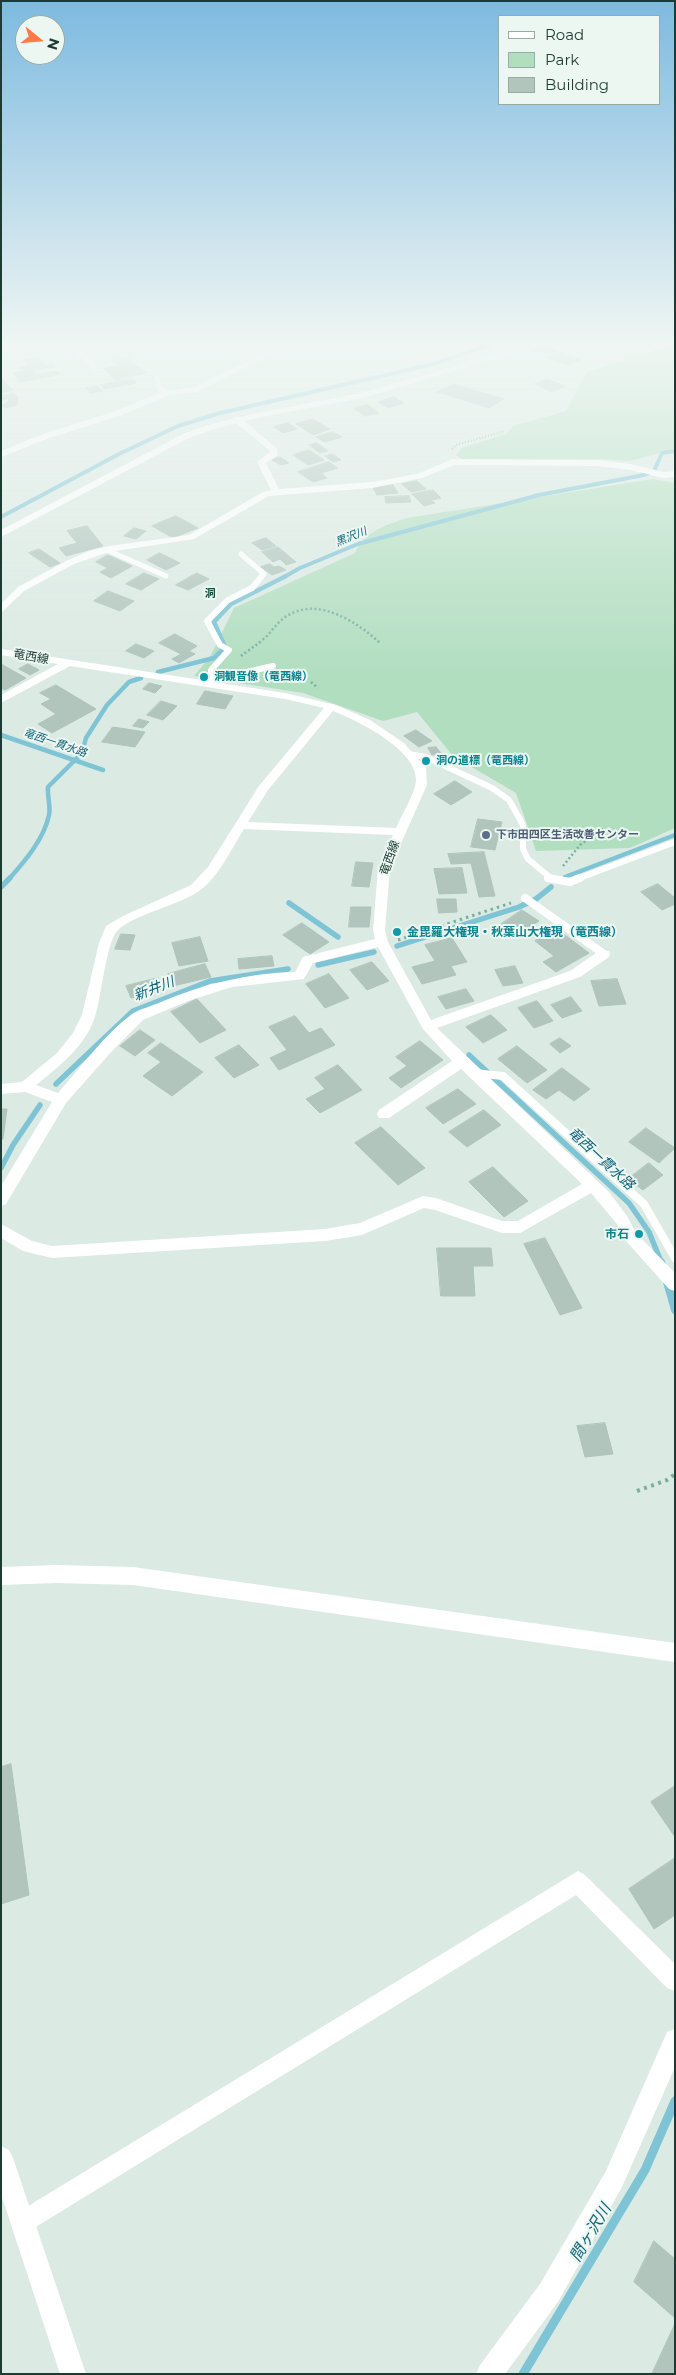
<!DOCTYPE html>
<html>
<head>
<meta charset="utf-8">
<style>
	body { margin:0 }
	#map { position:relative; width:676px; height:2375px; overflow:hidden; background:#dceae4; font-family:Montserrat,sans-serif }
	canvas { display:block }
	.frame { position:absolute; inset:0; border:2px solid #1d3a33; pointer-events:none }
	.legend { position:absolute; left:498px; top:15px; width:162px; height:90px; box-sizing:border-box; background:#ecf7f2; border:1px solid #99aba6; margin:0; padding:6px 9px; list-style:none; font-size:15px; color:#1d3a33 }
	.legend li { display:flex; align-items:center; gap:10px; height:25px }
	.legend b { width:25px; border:1px solid #99aba6 }
	.north { position:absolute; left:15px; top:15px; width:50px; height:50px; box-sizing:border-box; background:#ecf7f2; border:1px solid #99aba6; border-radius:50%; rotate:107deg; font-size:14px; font-weight:700; line-height:20px; text-align:center; color:#1d3a33 }
	.north::after { content:''; display:block; margin:auto; width:18px; height:22px; background:#fe7a46; clip-path:polygon(50% 0,100% 100%,50% 72%,0 100%) }
</style>
</head>
<body>
<div id="map">
<canvas width="676" height="2375"></canvas>
<div class="frame"></div>
<ul class="legend">
<li><b style="height:6px;background:#fff"></b>Road</li>
<li><b style="height:14px;background:#b2dec0"></b>Park</li>
<li><b style="height:14px;background:#b1c5bd"></b>Building</li>
</ul>
<div class="north">N</div>
</div>
<script>
const c = document.querySelector('canvas').getContext('2d');
c.lineJoin = 'round';
function fillPath(path, color) {
  c.fillStyle = color;
  c.fill(path, 'evenodd');
}
function trace(path, color, width, dash) {
  c.strokeStyle = color;
  c.lineWidth = width;
  c.lineCap = dash ? 'butt' : 'round';
  c.setLineDash(dash || []);
  c.stroke(path);
}
function drawText(font, color, halo, rows, align = 'center') {
  c.font = font + ' Montserrat,"Noto Sans JP",sans-serif';
  c.lineWidth = 4;
  c.setLineDash([]);
  c.textBaseline = 'middle';
  c.strokeStyle = halo;
  c.fillStyle = color;
  for (const [text, x, y, turn = 0] of rows) {
    c.save();
    c.translate(x, y);
    c.rotate((+turn || 0) * Math.PI / 180);
    c.textAlign = isNaN(turn) ? turn : align;
    if (halo) c.strokeText(text, 0, 0);
    c.fillText(text, 0, 0);
    c.restore();
  }
}
const green = new Path2D(`
	M675,344V449L630,461L601,459L463,460L456,455L462,448L506,434L513,426L566,411L587,372Z
	M653,479L675,483V828L630,848L536,851L516,793L453,756L417,712L383,721L303,693L194,676L210,657L234,608L355,553C365,531 386,525 407,518Z`);
const streamFar4 = new Path2D(`
	M1,517L119,454L178,426L220,413L434,364L503,340
	M284,577L300,568L358,544L539,495L644,475L654,471L662,453L675,451`);
const streamFar3 = new Path2D(`
	M158,672L214,658L225,647L214,622L231,604L286,576
	M1,735L103,770
	M565,877L675,835
	M9,879C25,861 44,839 49,815C51,806 47,796 48,787L82,753L86,738L107,705L129,682L141,678`);
const streamFar2 = new Path2D(`
	M1,887L10,878
	M289,903L338,937
	M397,946L519,907L536,899L551,887
	M318,965L374,952
	M469,1055L629,1203L649,1232L662,1264
	M56,1084L133,1011L210,981L288,969
	M1,1168L13,1145L40,1105`);
const streamFar1 = new Path2D(`
	M661,1262L662,1265
	M667,1282L675,1310`);
const stream = new Path2D(`
	M523,2374L645,2170L675,2101`);
const building = new Path2D(`
	M544,346L556,351L548,354L542,351L536,353L531,350Z
	M560,352L581,360L569,365L548,358Z
	M38,357L46,366L53,364L56,367L33,370L37,375L56,371L60,374L21,382L13,373L23,371L19,367L28,365L23,360Z
	M128,358L146,373L135,375L123,365L118,366L112,361Z
	M123,365L135,375L116,380L104,369Z
	M2,379L13,390L1,393Z
	M132,379L136,383L105,389L101,385Z
	M547,379L565,386L552,392L535,384Z
	M453,384L504,399L489,408L438,392Z
	M98,386L102,391L90,393L86,388Z
	M14,393L18,397L17,405L4,408L1,405L7,403L9,398L1,400V396Z
	M394,397L404,403L388,408L378,402Z
	M368,405L379,413L365,416L354,408Z
	M313,419L330,429L313,435L296,424Z
	M288,423L297,429L283,433L274,427Z
	M333,432L342,437L325,442L316,437Z
	M317,443L328,451L320,453L309,445Z
	M309,450L324,460L308,465L293,455Z
	M333,454L341,460L333,462L325,456Z
	M280,457L289,463L281,465L272,460Z
	M329,462L338,468L321,473L327,478L313,482L298,472Z
	M417,481L426,489L411,492L402,484Z
	M393,485L398,493L377,495L373,488Z
	M433,490L441,498L431,500L435,503L424,506L412,494Z
	M409,496L411,502L386,503L385,497Z
	M176,516L198,528L173,538L152,526Z
	M87,526L103,546L66,556L59,548L77,543L67,531Z
	M134,528L146,531L136,539L124,536Z
	M266,538L276,546L262,550L252,543Z
	M278,547L296,562L286,565L280,559L273,562L262,552Z
	M39,549L60,563L50,567L29,553Z
	M160,553L180,563L166,570L147,560Z
	M108,555L132,566L111,578L100,572L108,568L96,562Z
	M270,564L274,567L279,566L286,570L272,575L261,567Z
	M144,573L159,579L141,590L126,584Z
	M197,573L209,579L188,590L176,585Z
	M108,591L134,601L120,611L94,601Z
	M175,634L197,646L189,651L195,654L179,663L172,659L181,654L159,643Z
	M136,644L154,651L144,658L126,651Z
	M28,664L39,670L30,675L19,669Z
	M1,665V664L26,678L5,690L1,688Z
	M149,683L162,686L155,693L143,689Z
	M56,685L96,709L52,733L38,724L56,714L41,704L51,699L40,693Z
	M205,691L233,696L225,709L197,704Z
	M161,701L177,706L163,720L147,715Z
	M139,719L149,722L143,728L133,726Z
	M113,727L145,732L135,747L102,742Z
	M416,730L432,741L419,747L404,736Z
	M436,747L441,753L432,755L428,748Z
	M455,781L472,792L451,805L434,794Z
	M478,819L502,822L495,850L471,847Z
	M484,852L495,896L479,897L471,863L451,864L448,854Z
	M356,862L373,863L369,887L352,886Z
	M462,868L467,893L439,894L434,869Z
	M658,884L675,898V904L662,910L641,892Z
	M437,899H456L457,912L439,913Z
	M351,907H371L369,927H349Z
	M522,910L539,921L513,938L497,927Z
	M302,923L329,942L310,954L283,935Z
	M557,929L589,953L556,972L543,962L554,956L535,941Z
	M121,934L135,935L130,950L115,949Z
	M200,937L208,961L179,966L172,943Z
	M452,938L467,962L451,966L456,975L422,984L412,967L435,961L425,945Z
	M272,956L274,966L239,969L238,959Z
	M372,962L389,981L367,990L350,970Z
	M205,964L211,977L173,986L168,974Z
	M515,966L523,983L503,986L495,970Z
	M329,974L349,998L325,1008L306,984Z
	M158,978L164,990L131,998L126,986Z
	M617,979L626,1004L599,1006L591,981Z
	M466,989L474,1001L446,1009L438,997Z
	M571,997L582,1011L562,1018L551,1005Z
	M197,999L226,1030L200,1043L171,1012Z
	M537,1001L553,1021L534,1028L518,1008Z
	M491,1015L507,1030L483,1043L466,1027Z
	M295,1016L309,1033L321,1028L335,1045L279,1070L270,1058L287,1050L269,1027Z
	M140,1030L155,1040L135,1056L120,1046Z
	M560,1038L571,1046L560,1053L550,1044Z
	M420,1041L443,1060L401,1088L389,1078L407,1066L396,1057Z
	M161,1043L203,1072L172,1096L143,1076L161,1062L148,1053Z
	M239,1045L259,1065L234,1078L215,1058Z
	M517,1046L547,1070L527,1083L498,1059Z
	M338,1065L362,1090L320,1113L306,1099L325,1089L315,1078Z
	M562,1068L590,1089L574,1101L559,1090L546,1099L533,1090Z
	M458,1089L476,1104L443,1124L426,1108Z
	M1,1109H7L3,1139H1Z
	M484,1110L501,1125L467,1147L449,1132Z
	M381,1127L425,1168L398,1185L355,1143Z
	M646,1128L675,1148L659,1163L629,1142Z
	M649,1163L663,1175L643,1190L628,1179Z
	M493,1167L528,1201L504,1217L469,1182Z
	M545,1238L582,1308L560,1315L524,1244Z
	M437,1248H491L493,1266H473L475,1296H441Z
	M605,1423L613,1454L585,1457L577,1426Z
	M11,1764L29,1895L1,1904V1767Z
	M675,1786V1837L651,1802Z
	M675,1858V1915L654,1929L629,1889Z
	M654,2241L675,2259V2318L634,2282Z
	M675,2324V2374H652Z`);
const pathFar3 = new Path2D(`
	M452,449L456,445L505,431`);
const pathFar2 = new Path2D(`
	M241,656C249,650 258,644 266,637C273,630 278,621 287,616C318,596 357,622 380,643
	M311,682L318,688
	M563,866L580,845L603,829`);
const pathFar1 = new Path2D(`
	M398,940L511,903`);
const path = new Path2D(`
	M637,1491L667,1480L675,1474`);
const serviceFar2 = new Path2D(`
	M66,340L94,367
	M157,378L160,389L167,393
	M107,550L166,576
	M241,554L264,574L261,577`);
const serviceFar1 = new Path2D(`
	M215,677L211,674V670L229,650L220,645L207,621L228,600L252,588L262,576
	M212,680L273,666
	M408,754L426,757L492,788L509,800L523,825V849L528,859L552,879
	M577,879L675,842`);
const service = new Path2D(`
	M548,878L570,882L580,878
	M525,898L604,954
	M474,1073L503,1076L644,1204L675,1258`);
const minor = new Path2D(`
	M292,340H301L197,392L169,395L122,415L52,437L1,457V451L46,433L116,411L164,391L192,388Z
	M234,417H240L277,449L278,455L266,463L279,489L372,482L417,474L453,459L597,460L631,464L663,472L675,471V477L663,478L631,470L597,466L454,465L422,478L372,488L269,496L194,539L109,552L74,564L24,591L1,613V604L18,587L68,560L89,551L109,546L189,535L263,492L271,490L257,462L270,452L269,450L234,421Z
	M1,649L285,693L336,705L370,720L404,743L426,768L427,785L390,868L385,930L388,942L431,1020L570,971L599,951H609L610,954L609,957L580,977L437,1028L609,1192L627,1216L636,1233L675,1273V1291L669,1289L626,1241L617,1224L591,1193L520,1233H502L435,1210L424,1208L362,1235L325,1241L52,1258L23,1251L1,1238V1224L32,1241L52,1246L325,1229L360,1223L423,1196L436,1198L502,1221H518L582,1184L461,1069L389,1118H379L377,1114L379,1110L452,1061L423,1029L378,947L313,963L304,979L232,987L188,1001L143,1020L112,1051L66,1103L6,1204L1,1206V1186L52,1102L25,1092L1,1094V1084L22,1082L57,1053L73,1033L82,1015L99,943L106,926L121,917L191,885L208,867L259,786L324,708L285,699L70,666L1,703V695L58,664L1,655ZM333,711C358,721 418,750 416,781C414,796 402,814 396,828L248,822L268,790ZM244,829L393,835L378,868L373,930L375,939L303,957L295,972C248,973 204,984 161,1002C152,1006 140,1009 132,1014C104,1035 81,1067 58,1093L36,1085C60,1066 88,1044 96,1013C101,996 107,942 117,931C132,915 180,905 199,891C219,877 231,849 244,829Z
	M57,1565L133,1567L675,1643V1662L133,1585L57,1583L1,1585V1567Z
	M578,1871L585,1875L675,1964V1991L667,1988L576,1895L31,2230L23,2234L15,2230L11,2222L15,2214Z
	M675,2029V2067L622,2187L558,2302L505,2374H476L480,2365L540,2284L606,2171L667,2032Z`);
const tertiary = new Path2D(`
	M59,340H74L1,354V350Z
	M545,340H557L366,397L252,419L211,430L189,438L1,537V530L183,434L205,426L252,414L362,393Z
	M1,2146L9,2150L13,2158L86,2374H60L1,2194Z`);
const markers = [
	[204,677,5,"#0f9aa8"],
	[426,761,5,"#0f9aa8"],
	[486,835,5,"#5c6f8a"],
	[397,932,5,"#0f9aa8"],
	[639,1234,5,"#0f9aa8"]
];
const farWaternames = [
	["黒沢川",351,537,-22],
	["竜西一貫水路",55,743,19]
];
const farNeighbourhoodnames = [
	["洞",210,594]
];
const farCulturenames = [
	["洞観音像（竜西線）",214,677],
	["洞の道標（竜西線）",436,761]
];
const farServicenames = [
	["下市田四区生活改善センター",496,835]
];
const streetNames = [
	["竜西線",31,657,10],
	["竜西線",390,858,-70]
];
const cultureNames = [
	["金毘羅大権現・秋葉山大権現（竜西線）",407,932],
	["市石",629,1234,"right"]
];
const waterNames = [
	["新井川",154,989,-21],
	["竜西一貫水路",601,1159,43]
];
const nearWaternames = [
	["間ヶ沢川",591,2233,-59]
];
fillPath(green, '#b2dec0');
trace(streamFar4, '#7ec4d5', 4);
trace(streamFar3, '#7ec4d5', 4.5);
trace(streamFar2, '#7ec4d5', 5.5);
trace(streamFar1, '#7ec4d5', 8);
trace(stream, '#7ec4d5', 9);
fillPath(building, '#b1c5bd');
trace(building, '#aec4bc', 1);
trace(pathFar3, '#79b1a1', 2, [1, 2]);
trace(pathFar2, '#79b1a1', 2.5, [2, 2.5]);
trace(pathFar1, '#79b1a1', 3, [2.5, 4]);
trace(path, '#79b1a1', 4, [3, 4.5]);
trace(serviceFar2, '#fff', 5);
trace(serviceFar1, '#fff', 6);
trace(service, '#fff', 8);
fillPath(minor, '#fff');
fillPath(tertiary, '#fff');
const sky = c.createLinearGradient(0, 0, 0, 672);
sky.addColorStop(0, '#7dbae0');
sky.addColorStop(0.51, '#eff6f3');
sky.addColorStop(1, '#eff6f300');
c.fillStyle = sky;
c.fillRect(0, 0, 676, 672);
for (const [x, y, r, color] of markers) {
  const dot = new Path2D();
  dot.arc(x, y, r, 0, 2 * Math.PI);
  c.fillStyle = color;
  c.fill(dot);
  trace(dot, '#ecf7f2', 2);
}
drawText('italic 11px', '#13657a', '#ecf7f2', farWaternames);
drawText('bold 11px', '#184d42', '#ecf7f2', farNeighbourhoodnames);
drawText('bold 11px', '#0d838f', '#ecf7f2', farCulturenames, 'left');
drawText('bold 11px', '#4e5e75', '#ecf7f2', farServicenames, 'left');
drawText('12px', '#1d3a33', '#ecf7f2', streetNames);
drawText('bold 12px', '#0d838f', '#ecf7f2', cultureNames, 'left');
drawText('italic 14px', '#13657a', '#ecf7f2', waterNames);
drawText('italic 16px', '#13657a', '#ecf7f2', nearWaternames);
</script>
</body>
</html>
